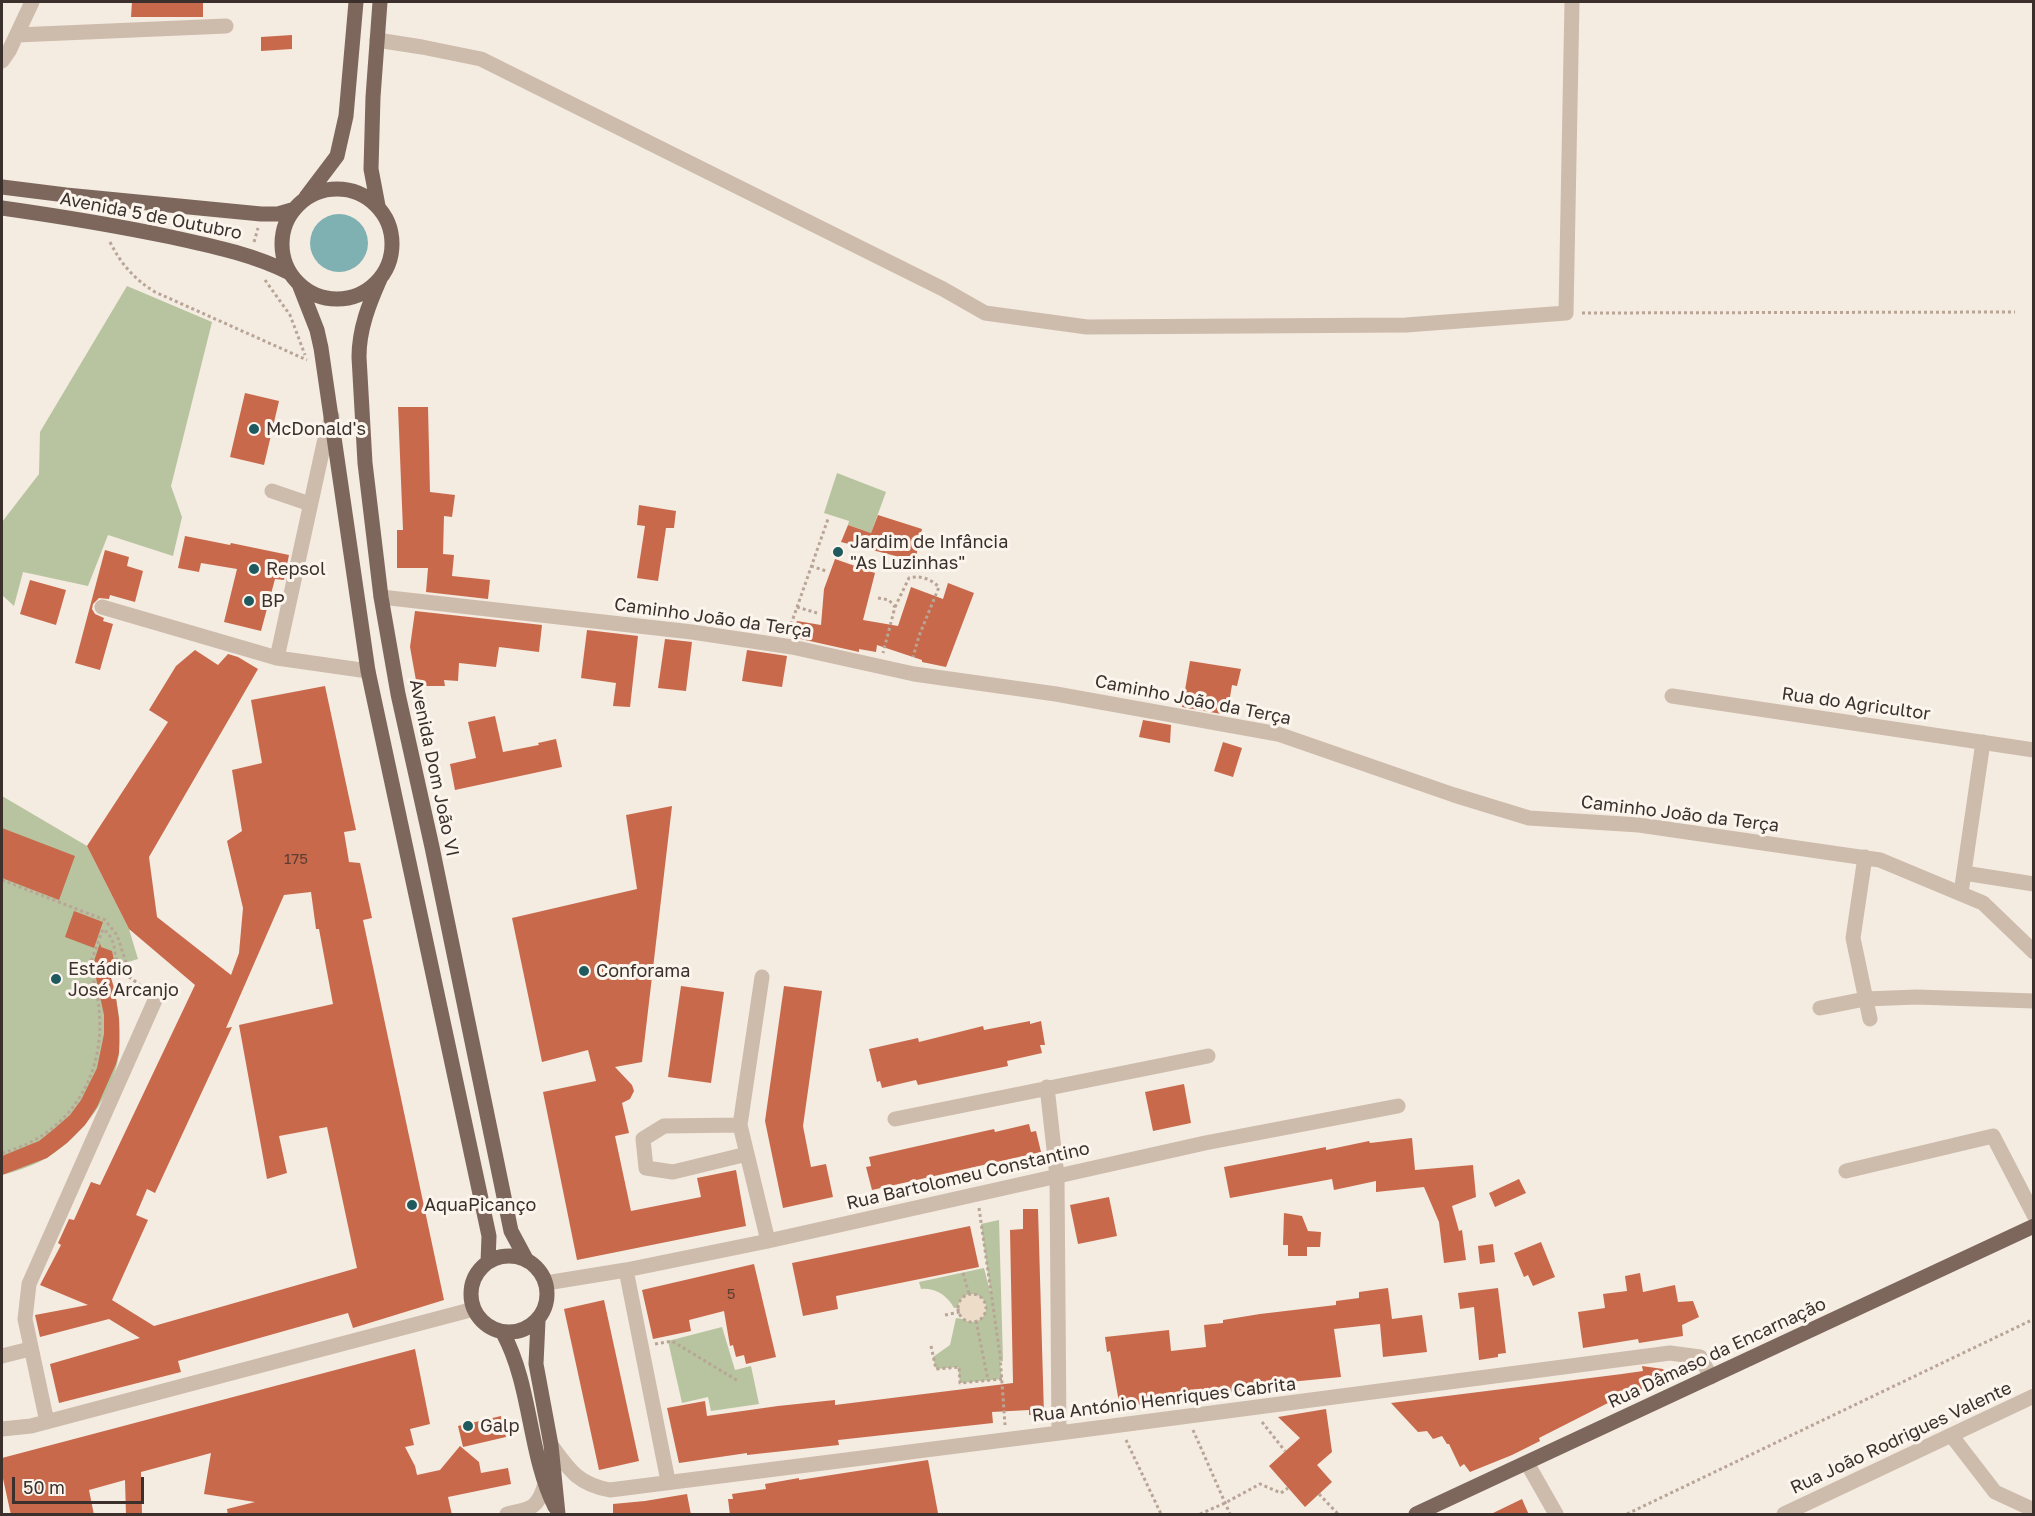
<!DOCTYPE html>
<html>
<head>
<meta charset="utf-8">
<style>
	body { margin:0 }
	#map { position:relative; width:2035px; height:1516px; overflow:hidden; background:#f4ebe1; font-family:"Golos Text",sans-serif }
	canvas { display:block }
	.frame { position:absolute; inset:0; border:3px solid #3b302b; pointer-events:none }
	.scale { position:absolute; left:12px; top:1477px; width:132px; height:27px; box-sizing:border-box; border:3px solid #3b302b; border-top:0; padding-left:8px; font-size:18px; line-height:21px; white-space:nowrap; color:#3b302b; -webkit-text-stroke:4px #fbf5ee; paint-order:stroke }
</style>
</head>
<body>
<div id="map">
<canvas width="2035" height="1516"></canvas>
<div class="frame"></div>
<div class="scale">50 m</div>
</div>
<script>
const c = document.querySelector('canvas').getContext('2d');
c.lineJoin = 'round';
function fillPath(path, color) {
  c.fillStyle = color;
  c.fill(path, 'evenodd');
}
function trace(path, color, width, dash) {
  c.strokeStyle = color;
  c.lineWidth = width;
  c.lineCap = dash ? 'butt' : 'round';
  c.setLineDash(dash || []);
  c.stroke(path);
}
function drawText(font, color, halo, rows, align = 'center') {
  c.font = font + ' "Golos Text",sans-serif';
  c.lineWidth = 6;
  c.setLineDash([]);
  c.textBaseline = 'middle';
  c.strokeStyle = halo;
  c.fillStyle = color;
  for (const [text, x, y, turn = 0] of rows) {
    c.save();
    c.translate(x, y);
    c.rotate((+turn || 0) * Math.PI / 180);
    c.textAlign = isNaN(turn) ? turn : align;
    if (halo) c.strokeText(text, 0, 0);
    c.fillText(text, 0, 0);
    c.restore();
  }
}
const green = new Path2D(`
	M127,286L212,322L171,486L182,517L173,556L108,535L88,586L23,572L14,606L2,595V522L39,474L40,432Z
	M837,473L886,492L871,533L848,525L849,521L824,513Z
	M2,796L87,846L129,929L138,959L108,968C116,995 123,1024 119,1054C113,1095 83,1135 48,1157C35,1165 17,1171 2,1175Z
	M999,1220L1003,1361L1000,1362L1002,1379L960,1383L958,1367L936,1369L933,1357L950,1345L956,1318L976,1321L986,1310L985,1302L975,1294L959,1307L954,1308C948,1296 935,1287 921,1289L919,1282L984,1268L991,1295L981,1224Z
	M722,1327L735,1370L751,1366L759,1404L711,1411L708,1397L682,1403L668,1341Z`);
const plaza = new Path2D(`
	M958 1308a14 14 0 1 1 28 0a14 14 0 1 1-28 0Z`);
const water = new Path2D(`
	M310 243a29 29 0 1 1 58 0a29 29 0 1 1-58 0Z`);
const building = new Path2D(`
	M132,2H203V17H131Z
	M292,35V49L261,51V37Z
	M245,393L279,401L264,465L230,457Z
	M398,407H428L430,492L455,495L452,517L444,516L443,554L454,555L452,576L490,580L488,599L426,592L428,568H397V530H403Z
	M639,505L676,511L674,528H666L658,581L637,578L645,526L637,525Z
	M878,515L922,529L915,561L841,542L848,525L871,533Z
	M185,536L230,545L231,543L289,555L284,580L275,579L261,631L224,622L237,569L201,563L199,572L178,568Z
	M105,550L129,557L127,566L143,571L135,602L110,595L109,599L99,598L93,604L92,609L95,614L104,618L103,621L113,624L100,670L75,663Z
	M835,559L875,573L863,620L898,626L911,587L943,599L948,583L974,593L946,667L922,662V660L877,645L876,652L859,649V652L792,637L797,621L821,625L824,589Z
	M30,580L66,590L56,625L20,614Z
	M415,611L542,625L539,652L499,647L496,667L459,663L458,681L444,680L445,686H417L410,647Z
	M587,630L638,636L630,707L613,706L616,683L581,678Z
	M665,639L692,642L686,691L658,688Z
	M195,650L218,665L228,654L238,657L258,669L149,857L157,917L231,975L239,953L243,908L227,841L242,831L232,770L262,763L251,700L325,686L356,830L344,832L349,862L360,863L372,918L363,920L444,1300L353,1328L348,1313L178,1361L181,1372L59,1403L50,1364L140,1338L109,1319L40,1337L35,1315L88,1305L40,1285L61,1245L58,1243L69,1219L74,1220L91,1182L100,1185L195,985L129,929L87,846L168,722L149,710L176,666ZM311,892L316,929H319L333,1004L239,1025L267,1179L287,1173L279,1136L327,1127L357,1268L154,1326L112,1300L148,1220L136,1215L147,1189L155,1193L232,1027L226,1028L284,895Z
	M747,650L787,656L782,687L742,681Z
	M1190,661L1241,669L1237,686L1232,685L1227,715L1182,707Z
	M495,716L503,752L539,745L538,743L556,739L562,767L455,790L450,764L476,758L468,722Z
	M1143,720L1171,725L1170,743L1139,737Z
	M1223,742L1242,748L1233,777L1214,771Z
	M672,806L642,1062L615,1067L632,1085L634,1091L630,1099L622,1103L629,1133L615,1136L631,1211L701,1197L697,1178L736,1170L746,1226L577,1260L543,1092L596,1081L588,1050L542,1062L512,918L637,889L626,815Z
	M2,828L75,856L59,900L2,878Z
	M74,911L103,922L94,948L65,937Z
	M100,943L101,947L112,951L115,965L108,968L115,991L119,1019V1053L116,1064L97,1107L85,1125L67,1143L47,1158L2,1175V1156L39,1141L54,1129L70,1115L81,1100L97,1068L104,1034V1015L96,978L93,972L90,973Z
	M681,986L724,992L711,1083L668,1077Z
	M784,986L822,991L803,1126L811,1167L826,1164L833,1197L783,1208L765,1121Z
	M1030,1021V1024L1041,1021L1045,1045H1040L1042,1053L1007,1061L1008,1066L918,1085L916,1080L882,1088L880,1081L877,1082L869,1049L918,1038L919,1042L983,1026L984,1030Z
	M1184,1084L1191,1123L1153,1131L1145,1092Z
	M1029,1124L1031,1132L1036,1131L1041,1152L872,1190L866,1167L871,1166L869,1157L994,1129L995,1132Z
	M1412,1138L1415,1170L1473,1165L1476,1197L1452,1206L1459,1231L1462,1230L1466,1260L1444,1263L1439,1222L1424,1187L1376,1192V1181L1334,1190L1332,1179L1230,1198L1224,1167L1326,1147V1150L1369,1141L1370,1143Z
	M1519,1179L1526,1193L1495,1207L1489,1193Z
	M1109,1197L1117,1236L1078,1244L1070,1205Z
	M1023,1209H1038L1044,1415H1029V1410L992,1412L993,1423L838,1440L839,1445L747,1455V1453L679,1463L667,1408L705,1401L707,1416L778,1406L835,1400V1405L1013,1383L1010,1230L1023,1229Z
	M1284,1213L1302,1216L1308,1231L1321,1232L1320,1247H1307V1256H1288V1245H1283Z
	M970,1226L979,1267L836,1296L838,1309L803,1316L792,1263Z
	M1541,1242L1555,1277L1533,1286L1528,1275L1524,1277L1514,1253Z
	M1493,1244L1495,1262L1480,1264L1478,1246Z
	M754,1264L776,1357L746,1364L744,1355L736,1357L733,1345L730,1346L724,1311L689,1320L691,1331L653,1339L642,1290Z
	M1640,1273L1643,1292L1675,1285L1678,1302L1693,1301L1699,1317L1682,1325L1683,1336L1639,1343L1638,1339L1583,1348L1578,1312L1605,1308L1603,1294L1627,1291L1625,1276Z
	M1388,1288L1392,1319L1422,1315L1427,1352L1383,1357L1380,1324L1334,1329L1341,1377L1269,1384V1387L1219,1393V1400L1171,1406L1170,1399L1120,1408L1110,1351L1107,1352L1105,1337L1169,1330L1171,1351L1206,1347L1204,1325L1223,1323V1320L1260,1314L1336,1305V1301L1359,1298V1292Z
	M1498,1288L1506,1353L1498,1354V1357L1479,1360L1474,1307L1460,1309L1458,1293Z
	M604,1300L639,1461L599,1470L564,1309Z
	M415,1349L430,1424L410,1429L414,1445L405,1447L415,1466L417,1475L440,1470L460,1446L479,1462L481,1473L508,1468L511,1484L448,1497L452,1515H228L227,1509L255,1502L204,1494L211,1453L141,1472L142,1515H126L125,1480L89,1490L94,1515H11L2,1474V1458Z
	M1642,1366L1663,1369L1669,1378L1606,1404L1539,1438L1540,1441L1512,1455L1470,1472L1464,1464L1460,1467L1449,1444H1447L1442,1436L1433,1439L1427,1431L1418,1432L1391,1403L1622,1374L1643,1371Z
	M1326,1409L1332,1452L1317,1465L1332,1482L1305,1507L1269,1466L1300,1438L1278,1417Z
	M501,1416L506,1437L463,1447L458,1426Z
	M928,1460L938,1513L928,1515H730L728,1499H733L732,1494L766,1489L765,1484L799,1478V1480Z
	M687,1494L691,1515H613V1504L645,1501Z
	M1522,1499L1529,1515H1489Z`);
const path = new Path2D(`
	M110,242C121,264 134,279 155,292L307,360
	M254,242L258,228
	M265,280L290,315L305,355
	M1582,313L2015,312
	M811,566L826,571
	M878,598L889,600L895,607L883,653
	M797,607L817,613
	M895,607L909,578C920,575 931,579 939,587L919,636L913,657
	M789,630L828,519
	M2,880L105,920L117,935L130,975
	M2,1153C86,1131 119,1045 89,967L103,929C119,941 112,957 120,969C126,976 137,982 144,988
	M979,1208L1000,1355L1005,1425
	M963,1273L969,1294
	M958 1308a14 14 0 1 1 28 0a14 14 0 1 1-28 0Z
	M945,1315L960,1312
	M976,1321L988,1380
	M655,1344L672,1341L738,1381
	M931,1346L936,1369L959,1367L960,1383L1002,1379
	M1262,1422L1285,1451
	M1193,1430L1230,1514
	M1126,1440L1161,1514
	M1319,1494L1338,1514
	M1200,1514L1225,1503L1260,1484L1281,1493L1288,1488
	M1627,1514L2034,1319`);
const minor = new Path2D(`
	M17,35L226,26
	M377,40L422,47L481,59L943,289L985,313L1087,327L1406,325L1566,313L1572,2
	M2,61L9,51L32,2
	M272,491L310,504
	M381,597L692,632L792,647L914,674L1056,694L1278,734L1454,795L1529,818L1639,825L1880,860L1983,903L2034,952
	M102,607L277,658L368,671
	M277,658L324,443L332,416
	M1672,696L2034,750
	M1865,857L1853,938L1870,1019
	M1964,873L2034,884
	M1961,893L1983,742
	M762,977L740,1125L768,1241
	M1820,1008L1865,999L1917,997L2034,1001
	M1047,1087L1057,1176L1059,1433
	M895,1119L1208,1056
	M740,1125L664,1126L643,1139L646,1168L673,1172L747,1154
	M1846,1171L1993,1136L2034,1215
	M626,1270L668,1481
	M546,1283L626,1270L768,1241L1205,1143L1398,1106
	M2,1356L30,1349
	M47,1422L25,1319L29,1284L156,998
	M2,1429L31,1426L474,1309
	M1951,1435L1995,1492L2034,1510
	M551,1445C569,1470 578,1484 610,1490L1059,1433L1670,1353L1700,1357L1711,1377
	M1527,1463L1556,1514
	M507,1514C528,1509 537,1510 544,1487
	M1784,1514L2034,1396`);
const major = new Path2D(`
	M2,187L66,195L261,214H278L295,209
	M282 244a55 55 0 1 1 110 0a55 55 0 1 1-110 0Z
	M306,197L337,156L346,116L356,2
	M378,206L371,169L373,97L380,2
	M2,208C58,216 114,225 171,237C212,246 252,254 290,273
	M380,279C369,304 359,329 359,357L365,463L381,597L398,694L432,847L511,1231L526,1259
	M299,284L317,330L321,348L368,671L489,1236L488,1262
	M471 1294a38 38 0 1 1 76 0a38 38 0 1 1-76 0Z
	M538,1321L536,1364L551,1445L558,1514
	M503,1333C532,1387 528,1453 555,1507
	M1416,1514L2034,1226`);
const markers = [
	[254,429,6,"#1f5a5e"],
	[838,552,6,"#1f5a5e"],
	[254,569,6,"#1f5a5e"],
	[249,601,6,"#1f5a5e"],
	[584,971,6,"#1f5a5e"],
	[56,979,6,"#1f5a5e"],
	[412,1205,6,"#1f5a5e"],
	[468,1426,6,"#1f5a5e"]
];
const numberNames = [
	["175",296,859],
	["5",731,1294]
];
const streetNames = [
	["Avenida 5 de Outubro",151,216,11],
	["Caminho João da Terça",713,618,8],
	["Caminho João da Terça",1193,700,11],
	["Rua do Agricultor",1856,704,8],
	["Avenida Dom João VI",434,768,78],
	["Caminho João da Terça",1680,814,7],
	["Rua Bartolomeu Constantino",968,1176,-13],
	["Rua Dâmaso da Encarnação",1717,1353,-25],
	["Rua António Henriques Cabrita",1164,1400,-7],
	["Rua João Rodrigues Valente",1901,1438,-25]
];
const poiNames = [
	["McDonald's",266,429],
	["Jardim de Infância",850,542],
	["\"As Luzinhas\"",850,563],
	["Repsol",266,569],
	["BP",261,601],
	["Estádio",68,969],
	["José Arcanjo",68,990],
	["Conforama",596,971],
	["AquaPicanço",424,1205],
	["Galp",480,1426]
];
fillPath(green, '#b8c4a0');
fillPath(plaza, '#ecdcc8');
fillPath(water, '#7fb0b2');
fillPath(building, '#c8694b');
trace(path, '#b9a596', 3, [3, 3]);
trace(minor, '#cdbbac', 15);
trace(major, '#7d675c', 15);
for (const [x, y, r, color] of markers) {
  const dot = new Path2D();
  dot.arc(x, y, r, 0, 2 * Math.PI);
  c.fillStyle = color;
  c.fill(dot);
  trace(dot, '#fbf5ee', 2);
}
drawText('15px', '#5e3e33', null, numberNames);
drawText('18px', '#3b302b', '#fbf5ee', streetNames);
drawText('18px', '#3b302b', '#fbf5ee', poiNames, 'left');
</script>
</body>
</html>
